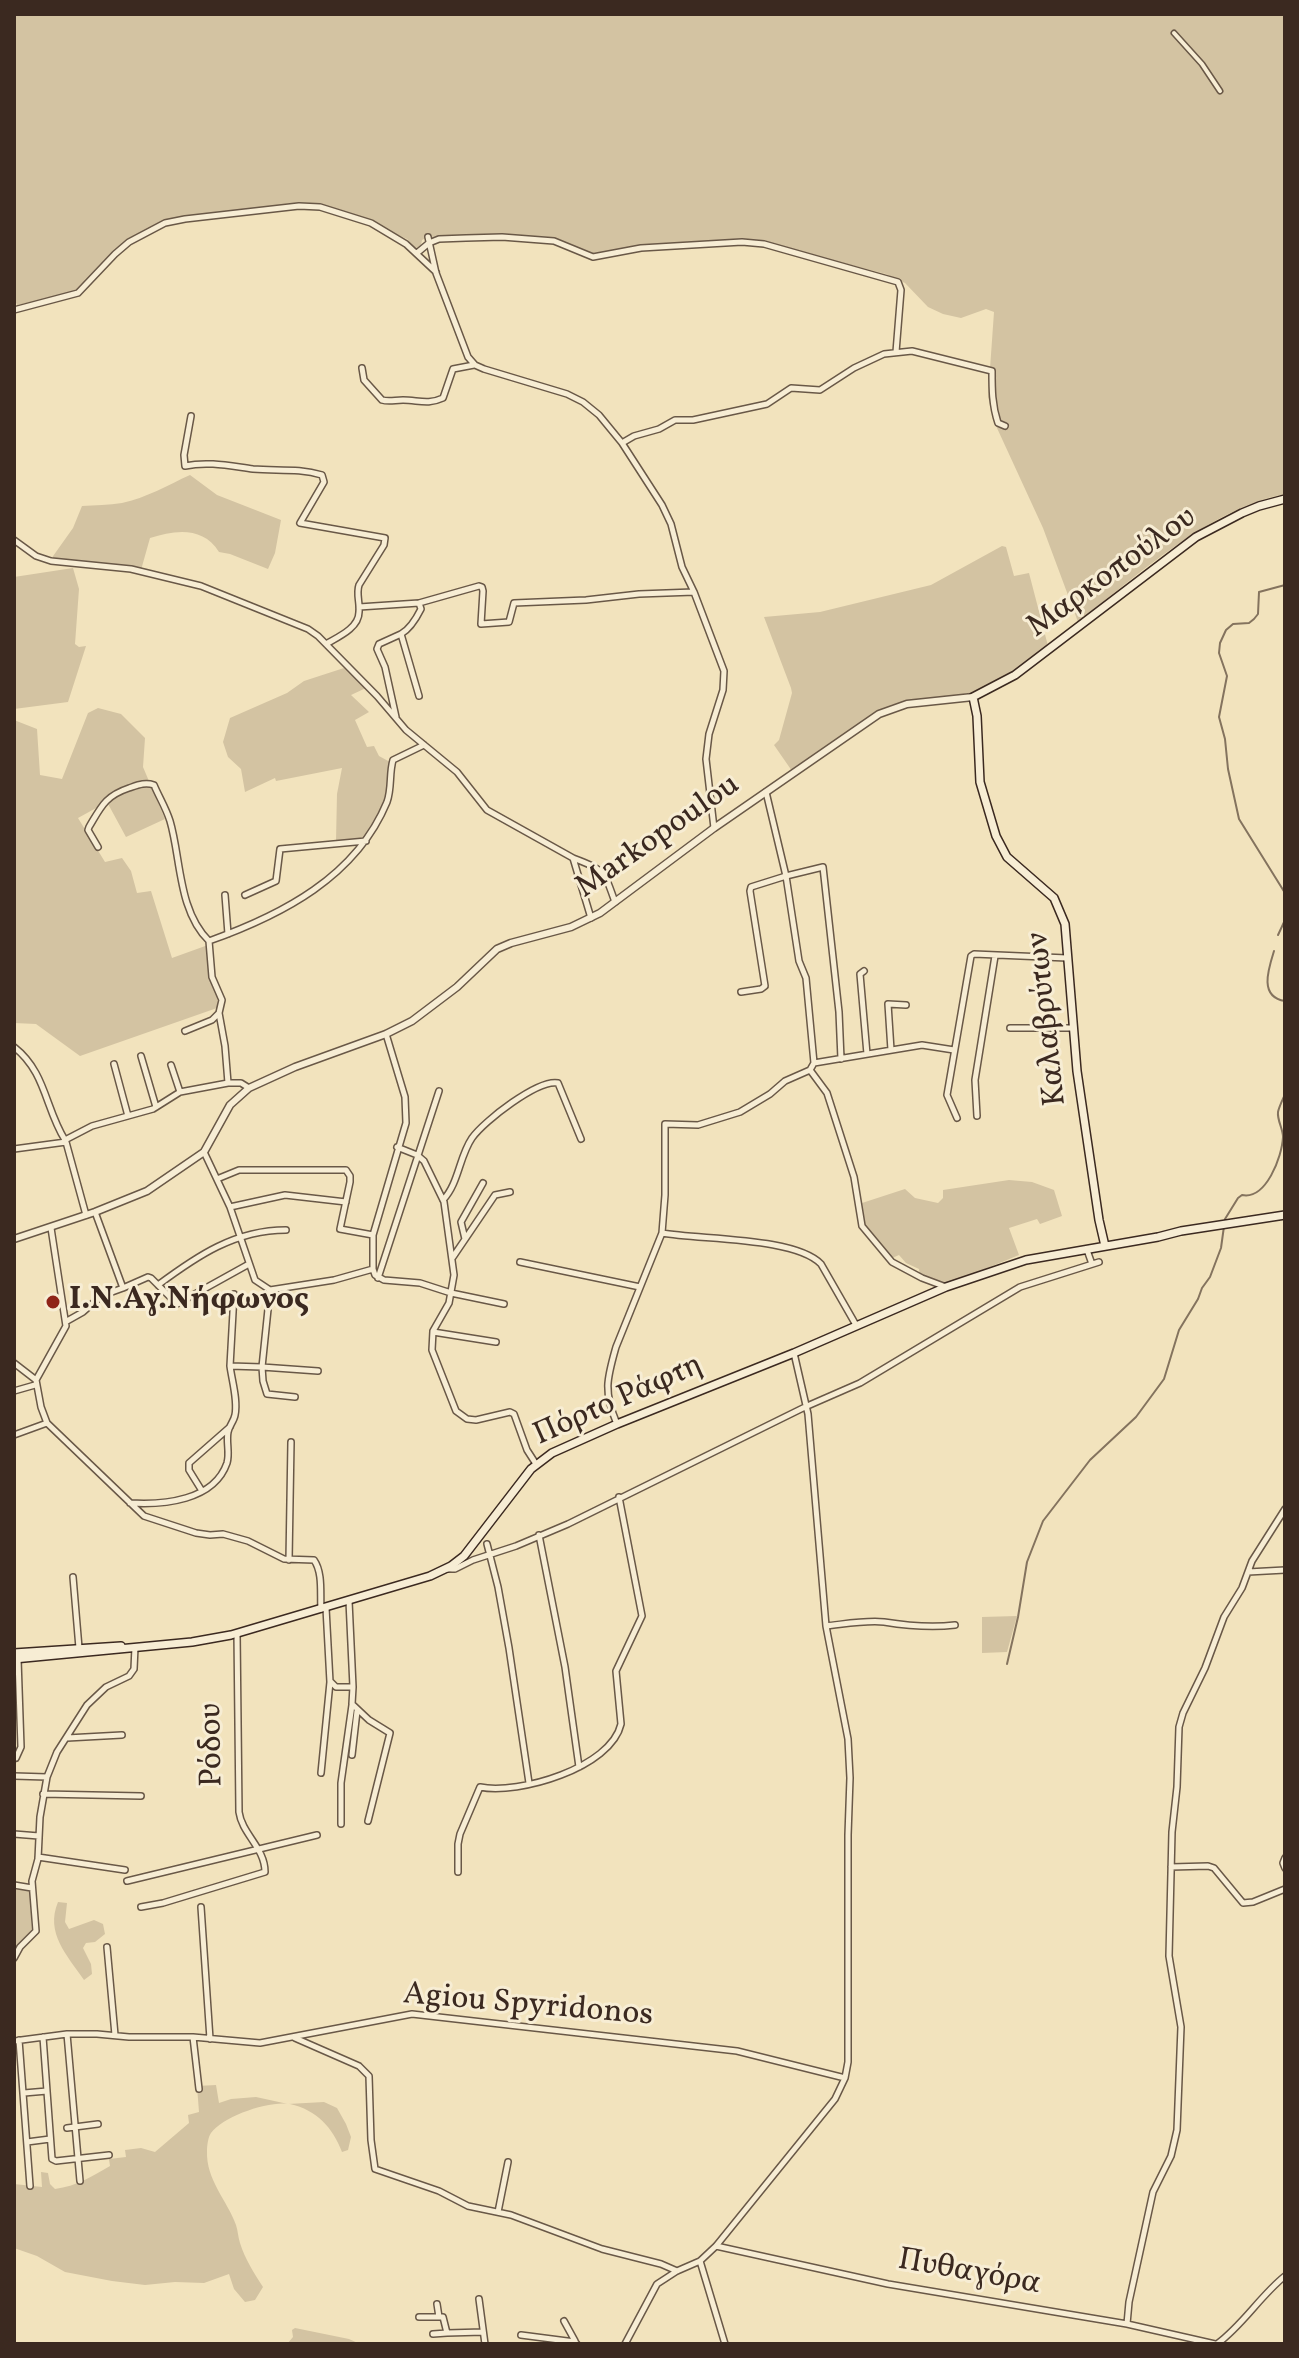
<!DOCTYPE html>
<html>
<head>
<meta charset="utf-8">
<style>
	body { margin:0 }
	#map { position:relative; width:1299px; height:2358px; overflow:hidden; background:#f2e3bd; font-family:Vollkorn,serif }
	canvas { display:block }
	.frame { position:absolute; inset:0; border:16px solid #3b2920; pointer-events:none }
</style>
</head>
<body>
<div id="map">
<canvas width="1299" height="2358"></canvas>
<div class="frame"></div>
</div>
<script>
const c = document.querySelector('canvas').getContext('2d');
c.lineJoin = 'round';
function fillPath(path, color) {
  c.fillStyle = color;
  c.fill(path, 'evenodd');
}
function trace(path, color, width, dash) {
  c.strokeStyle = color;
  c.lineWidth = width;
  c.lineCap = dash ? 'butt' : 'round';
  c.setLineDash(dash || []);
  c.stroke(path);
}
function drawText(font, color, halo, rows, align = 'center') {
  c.font = font + ' Vollkorn,serif';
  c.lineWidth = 6;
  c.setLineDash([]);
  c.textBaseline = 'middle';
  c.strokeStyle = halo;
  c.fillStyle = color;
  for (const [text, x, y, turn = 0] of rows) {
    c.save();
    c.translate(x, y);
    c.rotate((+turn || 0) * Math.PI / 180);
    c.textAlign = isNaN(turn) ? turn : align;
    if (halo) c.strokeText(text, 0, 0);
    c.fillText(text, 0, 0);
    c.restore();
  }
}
const green = new Path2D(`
	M14,14H1285V494C1210,508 1137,576 1078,622L1043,528L997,428L988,397L994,312L986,309L961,318L943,314L928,307L905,283L886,274L766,243L644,246L601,256L589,255L552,239L486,235L428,237L422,240L421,245L416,249L407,239L370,222L318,205L185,218L139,235L78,292L17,305L14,298Z
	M190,475L217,495L281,520L275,553L268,569L230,554L219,552C203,526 175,530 150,538L141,570L103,563L51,559L73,528L82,506C95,505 109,505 122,503C146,498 168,485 190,475Z
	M1002,546L1006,547L1014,576L1029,573L1048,646C1025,662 1000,685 972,692C946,700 917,697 891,705L792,771L774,745L779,740L792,693L791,688L764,617L820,612L931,585Z
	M73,568L79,589L75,644L79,647L86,646L68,702L14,709V577Z
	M344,668L366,688L351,695L369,712L355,720L367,747L374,746L379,756L390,762C390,794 381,811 366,838L336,841L337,794L342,768L276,781L275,778L245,792L241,769L228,757L223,742L230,718L287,693L304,681Z
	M98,708L121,714L145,738L143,767L165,819L126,837L107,802L78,818L105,862L122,858L131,871L137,893L151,891L172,958L208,945L209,974L218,994L217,1008L80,1056L36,1024L14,1023V720L37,729L40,775L62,779L88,713Z
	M1009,1180L1032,1182L1054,1190L1062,1216L1040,1224L1037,1219L1009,1228L1019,1255L946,1285L920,1276L919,1269L906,1263L899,1255L890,1259L864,1225L862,1203L905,1189L915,1198L938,1203L943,1198V1190Z
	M1017,1616L1007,1652L982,1653V1617Z
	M14,1888L30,1890L32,1933L16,1949H14Z
	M58,1902L67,1903L65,1922L69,1929L94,1920L103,1924L105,1934L95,1942L86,1943L83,1948L91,1964L92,1974L84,1980C67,1955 45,1933 58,1902Z
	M216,2085L219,2103L231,2099L256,2097L288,2104L324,2102L337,2108L346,2124L351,2137L348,2150L342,2152C333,2128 317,2110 290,2104C270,2100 223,2116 211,2133C208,2137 207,2146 207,2151C206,2180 227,2200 236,2225C238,2231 238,2237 240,2243C245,2259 254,2273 263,2287L255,2300L245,2302L234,2289L229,2274L204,2283L175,2282L145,2285L112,2281L65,2272L37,2256L14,2248V2184L42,2187L41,2172L48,2173L50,2184L55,2189C77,2186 91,2177 110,2166L109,2159L126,2157L125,2150L141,2148L155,2152L189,2123L188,2115L199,2112L197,2086Z
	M295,2328L349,2339L360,2344H287L293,2337L292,2330Z`);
const stream = new Path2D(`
	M1285,585L1259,592L1258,614L1254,619L1249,623L1233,624L1226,630L1220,643L1219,653L1227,676L1219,717L1225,739L1228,769L1239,819L1285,893
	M1278,935L1285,920
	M1274,951C1268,970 1259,997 1285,1001
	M1007,1664L1018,1617L1027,1562L1043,1521L1090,1460L1136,1417L1164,1379L1179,1330L1198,1299L1202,1288L1210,1277L1221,1248L1225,1219L1238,1198L1242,1195C1266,1200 1282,1157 1283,1137C1283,1129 1277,1120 1278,1112C1279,1107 1283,1099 1285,1094`);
const pedestrian = new Path2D(`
	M1174,33L1202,64L1220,91`);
const minor = new Path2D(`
	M428,237L436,273L468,357L475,365L484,369L567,394L583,402L599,415L622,443L662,505L671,524L682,567L694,592L724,671L723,690L709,734L706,759L714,828
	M417,253L429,243L439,239L466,238L502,237L554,241L593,257L641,248L742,242L764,244L898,282L901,290L896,352
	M14,310L78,293L115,254L129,242L165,223L185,219L299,206L320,207L371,223L406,244L436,272
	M362,368L364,380L382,400C389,402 395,400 403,400C418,400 428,405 443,398L453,369L474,365
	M191,416L184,455L185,466C208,461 230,466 253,469C277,471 299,468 322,475L324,482L300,523L385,538L384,545L359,585C356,594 360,602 359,612C359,628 338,637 326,644
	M622,443L634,436L659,429L675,420H693L767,404L791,388L820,390L854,368L884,354L912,351L992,371C992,389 992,405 998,423L1005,426
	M14,540L36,556L51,561L131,569L201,586L308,629L318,636L377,696L406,730L457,772L487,810L573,858
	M359,607L419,603
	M401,634C410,629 416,619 421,609L419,603L479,586L482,587L483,591L481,624L509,622L514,603L586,600L639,594L694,592
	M396,717L385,667L377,649L379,644L401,634L419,696
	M766,792L786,876L799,961L806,978L814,1063L810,1070
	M98,847L88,830L89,827C101,807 105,796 129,788C138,785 145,782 154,785C159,797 166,808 170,821C181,858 178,911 209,941C282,915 356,877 387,802C392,788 389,774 393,760L424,745
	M225,895L228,934
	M245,895L276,881L280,849L366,841
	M591,918L573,858C605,870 604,871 615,902
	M209,941L212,977L222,1000L219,1013L225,1046L228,1083H241L249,1088
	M864,971L860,974L867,1054
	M741,992L761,989L765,986L750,891L751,887L786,876L823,867L839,1012L841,1059
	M1010,1028H1073
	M185,1031L212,1020L218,1014
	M386,1034L405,1097L406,1123L373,1235V1269L375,1275L384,1280L420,1283L451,1293L504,1304
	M14,1047C46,1072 45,1108 65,1140
	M891,1050L888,1004L906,1005
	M141,1056L156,1107
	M814,1063L922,1045L954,1050
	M114,1064L128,1116
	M171,1065L180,1092
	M977,1116L975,1080L995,956
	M957,1118L947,1095L971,956L974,954L1067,958
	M66,1142L65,1140L92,1126L153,1109L180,1092L228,1083
	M397,1147L417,1155L424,1161L444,1202L454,1275L449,1303L433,1331L432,1350L456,1411L467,1419L476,1420L510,1412L514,1414L527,1450L536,1464
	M14,1149L66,1142L86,1215
	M204,1152L230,1207L255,1280L270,1290L262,1367L230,1366L234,1294
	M217,1179L239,1170H346L350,1176V1182L340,1229L373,1235
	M443,1200C459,1183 459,1157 472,1138C484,1121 538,1079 558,1083L581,1139
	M230,1207L285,1195L346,1202
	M51,1228L66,1326L36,1380L41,1407L47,1423L144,1516L196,1533L210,1535L223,1534L248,1541L284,1559L314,1560C323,1573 320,1593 321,1609
	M465,1239L461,1222L483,1183
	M1087,1250L1092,1264
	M453,1257L495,1195L510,1192
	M520,1262L640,1287
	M378,1278L439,1091
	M158,1285C197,1256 235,1230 286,1230
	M123,1288L148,1277L151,1278L177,1304L249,1264
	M270,1290L334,1280L373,1269
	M67,1321L83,1312L101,1296L123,1288L95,1212
	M856,1325L821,1264C795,1237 701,1240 662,1233L665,1195V1124L698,1125L740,1112L770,1094L785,1081L810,1070L827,1093L854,1177L862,1226L892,1262L922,1278L946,1287
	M433,1332L496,1342
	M14,1363L36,1380
	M14,1391L35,1385
	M295,1397L267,1394L263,1381L262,1367L318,1371
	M617,1424C603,1391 607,1379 616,1347L662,1233
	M14,1435L47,1423
	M202,1491L189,1470V1463L230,1427
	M130,1503C163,1505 214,1501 227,1463C230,1453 226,1442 228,1432C229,1426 234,1421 235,1415C238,1400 232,1381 230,1366
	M539,1535L565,1667L579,1767
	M487,1544L498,1587L509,1648L529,1783
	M289,1560L291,1442
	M445,1569H455L473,1560L516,1546L568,1524L805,1407L860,1383L1020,1287L1099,1262
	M1248,1572L1285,1570
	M73,1577L79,1648
	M826,1626C845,1624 866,1620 884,1622C909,1626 930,1628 955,1625
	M331,1682L336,1687H353L349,1601
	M353,1687L352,1704L369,1720L390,1733L368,1821
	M67,1738L122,1735
	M352,1755L357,1711
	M16,1758L21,1747L18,1659
	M321,1773L330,1682L326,1608
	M14,1776L47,1777
	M43,1794L141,1796
	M341,1824V1783L352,1705
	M14,1834L39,1836
	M38,1857L125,1870
	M1285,1858L1283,1863L1285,1868
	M1171,1867L1208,1866L1214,1868L1243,1903L1253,1902L1285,1889
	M458,1872V1844L460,1834L480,1787C518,1795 611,1768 621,1724L616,1671L642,1616L619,1497
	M127,1881L317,1835
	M14,1885L32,1888
	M141,1907L163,1903L265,1872C265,1848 242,1834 239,1812L237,1633
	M201,1907L210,2039
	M107,1947L115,2035
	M14,1958L20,1947L36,1931L32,1881L38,1859L40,1817L47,1777L57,1752L87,1705L106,1687L129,1676L134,1669L135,1647
	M67,2034L80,2181
	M43,2037L52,2159L56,2161L109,2155
	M193,2037L199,2089
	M295,2038L359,2066L369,2076L371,2140L375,2169L439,2191L468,2206L511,2215L602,2249L661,2264L677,2271
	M19,2040L30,2186
	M14,2041L67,2034H97L129,2037H193L260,2043L412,2014L737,2051L845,2078
	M24,2093L47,2091
	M67,2128L98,2124
	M27,2142L50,2139
	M498,2212L508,2162
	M716,2246L888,2284L1127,2324L1215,2344
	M700,2261L725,2344
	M479,2299L485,2344
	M437,2304L439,2317
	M419,2317H443L447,2333L483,2332
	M564,2321L575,2341
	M1127,2324L1129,2302L1153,2192L1171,2156L1177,2130L1181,2027L1169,1956L1172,1832L1177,1787L1179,1727L1183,1713L1205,1668L1224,1617L1242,1588L1252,1561L1285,1509
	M433,2334L447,2333
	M521,2335L575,2342L577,2344
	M625,2344L657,2284L677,2271L700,2261L716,2246L835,2099L845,2078L848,2062V1835L850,1778L848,1739L826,1626L808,1414L794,1353
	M1217,2344C1243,2325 1260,2296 1285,2276`);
const tertiary = new Path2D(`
	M14,1239L95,1212L147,1191L204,1152L230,1105L249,1088L295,1067L386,1034L412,1021L457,987L497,949L511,943L571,927L600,913L714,828L879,714L907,704L973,697`);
const secondary = new Path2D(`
	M1105,1246L1099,1220L1077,1071L1065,924L1054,898L1007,857L996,836L980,782L977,716L973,697L1015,675L1196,537L1242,513L1259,506L1285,499
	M14,1653L121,1646
	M14,1659L192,1642L231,1635L430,1576L451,1566L464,1556L531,1469L552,1453L617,1424L794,1353L946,1287L1026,1260L1158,1237L1181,1231L1285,1215`);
const markers = [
	[53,1302,8,"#8f2418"]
];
const streetNames = [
	["Μαρκοπούλου",1113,574,-36],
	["Markopoulou",659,838,-35],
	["Καλαβρύτων",1049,1019,-96],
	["Πόρτο Ράφτη",619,1402,-24],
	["Ρόδου",214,1745,-91],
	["Agiou Spyridonos",528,2007,5],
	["Πυθαγόρα",969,2274,10]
];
const poiNames = [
	["Ι.Ν.Αγ.Νήφωνος",69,1302]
];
fillPath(green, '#d3c3a2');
trace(stream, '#84735e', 2);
trace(pedestrian, '#695847', 7);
trace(minor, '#695847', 8);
trace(tertiary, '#695847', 9);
trace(secondary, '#3b2920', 10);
trace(pedestrian, '#f7edd4', 4);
trace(minor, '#f7edd4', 5);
trace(tertiary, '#f7edd4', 6);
trace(secondary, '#f7edd4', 7);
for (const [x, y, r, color] of markers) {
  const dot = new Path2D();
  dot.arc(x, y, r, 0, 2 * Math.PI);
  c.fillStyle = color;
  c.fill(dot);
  trace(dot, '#f7edd4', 3);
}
drawText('32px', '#3b2920', '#f7edd4', streetNames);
drawText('bold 32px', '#3b2920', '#f7edd4', poiNames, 'left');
</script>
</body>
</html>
